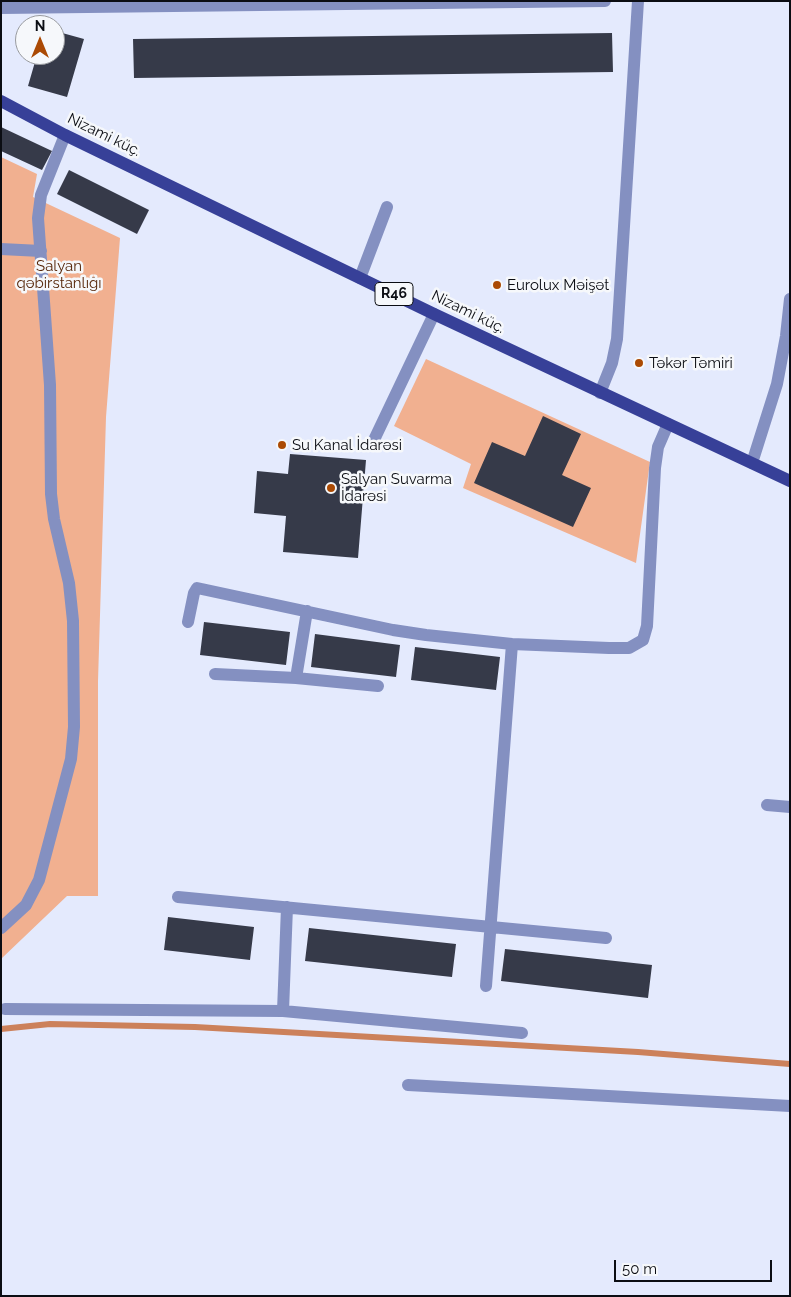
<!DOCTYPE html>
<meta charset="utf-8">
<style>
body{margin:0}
#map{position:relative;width:791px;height:1297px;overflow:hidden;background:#e4eafd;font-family:Raleway,sans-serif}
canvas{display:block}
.frame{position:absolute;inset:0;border:2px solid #0b0d13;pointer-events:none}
.north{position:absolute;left:15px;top:15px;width:50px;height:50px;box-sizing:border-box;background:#f6f8fb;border:1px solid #989a9e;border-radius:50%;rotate:0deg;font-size:14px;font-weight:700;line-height:20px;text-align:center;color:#0b0d13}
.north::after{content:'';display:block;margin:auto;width:18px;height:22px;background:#ab4a04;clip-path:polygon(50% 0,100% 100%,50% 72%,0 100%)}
.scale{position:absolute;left:614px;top:1260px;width:158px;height:22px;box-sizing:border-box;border:2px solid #0b0d13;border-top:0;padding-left:6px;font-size:15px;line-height:18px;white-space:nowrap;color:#0b0d13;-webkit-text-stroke:4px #f6f8fb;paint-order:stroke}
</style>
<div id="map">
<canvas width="791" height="1297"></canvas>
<div class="frame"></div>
<div class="north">N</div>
<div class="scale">50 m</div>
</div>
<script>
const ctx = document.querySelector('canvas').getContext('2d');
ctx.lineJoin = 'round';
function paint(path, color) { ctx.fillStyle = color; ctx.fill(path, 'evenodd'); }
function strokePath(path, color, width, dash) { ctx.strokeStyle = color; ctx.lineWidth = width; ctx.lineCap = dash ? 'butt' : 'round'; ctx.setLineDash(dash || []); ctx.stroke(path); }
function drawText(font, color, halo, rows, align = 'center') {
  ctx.font = font + ' Raleway,sans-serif'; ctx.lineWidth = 5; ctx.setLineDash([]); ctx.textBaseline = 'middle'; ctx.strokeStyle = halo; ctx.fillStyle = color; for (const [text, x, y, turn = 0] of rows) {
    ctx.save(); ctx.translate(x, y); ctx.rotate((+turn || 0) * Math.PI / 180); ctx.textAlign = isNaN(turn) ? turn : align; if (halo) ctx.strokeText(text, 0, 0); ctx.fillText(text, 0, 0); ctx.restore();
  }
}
const green = new Path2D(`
 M1,157L37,174L33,197L120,238L106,417L98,681V896H67L1,959Z
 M426,359L650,462L636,563L463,488L471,464L394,426Z`);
const stream = new Path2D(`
 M1,1029L50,1024L195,1027L638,1052L790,1064`);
const building = new Path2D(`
 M55,31L84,39L67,97L28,86L37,55H55Z
 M612,33L613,72L134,78L133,39Z
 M1,127L52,151L42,170L1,151Z
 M69,170L149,210L137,234L57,194Z
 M543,416L581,434L562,475L591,488L573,527L474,483L492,442L525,456Z
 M290,454L366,460L358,558L283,552L286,516L254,513L257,471L288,474Z
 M204,622L290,632L286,665L200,655Z
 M315,634L400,645L396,677L311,667Z
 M415,647L500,657L496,690L411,680Z
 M168,917L254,927L250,960L164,950Z
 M309,928L456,944L452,977L305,961Z
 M505,949L652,965L648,998L501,981Z`);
const lane = new Path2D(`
 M1,249L41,251
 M373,442L434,314
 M188,622L194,593L197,588L393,630L426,635L512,644L609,648H629L643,640L647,626L655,468L658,447L668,424
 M215,674L296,678L378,686
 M296,678L307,611
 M178,897L606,938
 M1,928L26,905L39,880L71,759L74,727L73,621L69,583L54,519L51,494L50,385L38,218L41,195L65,135
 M486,986L512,644
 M5,1009L283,1011L522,1033
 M283,1011L287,907`);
const street = new Path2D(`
 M1,8L605,1
 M360,278L387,207
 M600,393L612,363L617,339L638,1
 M752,463L777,384L786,336L790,299
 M767,805L790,807
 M408,1085L790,1106`);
const primary = new Path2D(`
 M1,101L65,135L434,314L790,481`);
const markers = [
 [497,285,5,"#ab4a04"],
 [639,363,5,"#ab4a04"],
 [282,445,5,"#ab4a04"],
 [331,488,5,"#ab4a04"]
];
const shields = [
 [394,294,38]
];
const shieldNames = [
 ["R46",394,294]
];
const streetNames = [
 ["Nizami küç.",104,135,26],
 ["Nizami küç.",468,312,26]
];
const parkNames = [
 ["Salyan",59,266],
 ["qəbirstanlığı",59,283]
];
const poiNames = [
 ["Eurolux Məişət",507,285],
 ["Təkər Təmiri",649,363],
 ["Su Kanal İdarəsi",292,445],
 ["Salyan Suvarma",341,479],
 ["İdarəsi",341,496]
];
paint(green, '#f1b090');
strokePath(stream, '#cc815b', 6);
paint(building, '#363a49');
strokePath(lane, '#8490c1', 12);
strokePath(street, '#8490c1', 12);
strokePath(primary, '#374098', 12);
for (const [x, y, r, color] of markers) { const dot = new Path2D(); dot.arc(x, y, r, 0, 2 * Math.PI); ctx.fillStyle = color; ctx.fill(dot); strokePath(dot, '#f6f8fb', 2); }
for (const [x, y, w] of shields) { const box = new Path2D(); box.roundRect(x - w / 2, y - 11.5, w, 23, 4); ctx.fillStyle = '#f6f8fb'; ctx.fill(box); strokePath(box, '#0b0d13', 1); }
drawText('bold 14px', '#0b0d13', null, shieldNames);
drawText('15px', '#0b0d13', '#f6f8fb', streetNames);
drawText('15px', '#562609', '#f6f8fb', parkNames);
drawText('15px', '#0b0d13', '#f6f8fb', poiNames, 'left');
</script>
